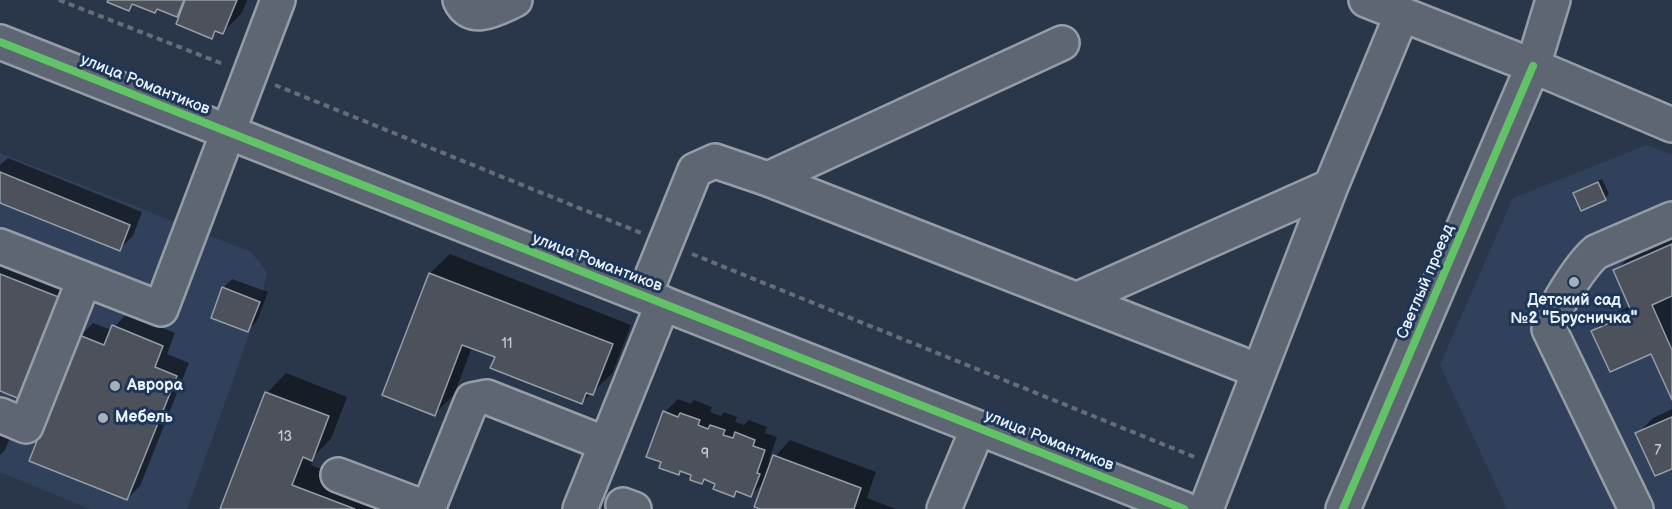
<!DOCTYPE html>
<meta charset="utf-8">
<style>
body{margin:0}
canvas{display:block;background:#2a374a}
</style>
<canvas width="1672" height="509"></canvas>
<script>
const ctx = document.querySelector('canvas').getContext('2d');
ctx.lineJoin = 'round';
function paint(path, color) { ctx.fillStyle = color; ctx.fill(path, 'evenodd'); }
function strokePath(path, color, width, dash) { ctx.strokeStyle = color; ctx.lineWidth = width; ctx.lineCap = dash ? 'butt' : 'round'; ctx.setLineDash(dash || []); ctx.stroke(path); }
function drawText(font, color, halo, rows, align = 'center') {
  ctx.font = font + ' "Balsamiq Sans",sans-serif'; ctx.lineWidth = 6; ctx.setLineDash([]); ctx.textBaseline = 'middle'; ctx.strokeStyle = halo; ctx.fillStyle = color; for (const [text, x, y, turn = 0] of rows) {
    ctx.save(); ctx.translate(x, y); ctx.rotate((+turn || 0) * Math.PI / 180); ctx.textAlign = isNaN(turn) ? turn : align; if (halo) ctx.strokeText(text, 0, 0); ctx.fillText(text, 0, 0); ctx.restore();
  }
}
const built = new Path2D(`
 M1647,145L1672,155V509H1507L1440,365L1513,198Z
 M0,153L251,252L267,272L261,301L187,509H90L0,472Z`);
const shadow = new Path2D(`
 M110,0H247L242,13L223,32L219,30L212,37L184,8L177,15L159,8L155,12L134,4L129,9Z
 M8,158L142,212L133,236L119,249L0,201V165Z
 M1602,179L1609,194L1605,198L1575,193L1580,189Z
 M1672,236L1671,295L1672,396L1652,352L1593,331L1609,315L1630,306L1615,271L1631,255Z
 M0,252L76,282L0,389Z
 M450,254L631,325L612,374L582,402L497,356L472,347L454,395L434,414L384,394L430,273Z
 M232,279L268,292L257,321L248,330L223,288Z
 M127,313L175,333L167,354L189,363L140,486L127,499L80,336L93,323L112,330Z
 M286,373L347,397L331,439L314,456L311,465L424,509H222L267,393Z
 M678,399L691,404L694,400L712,407L710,412L721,416L724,412L737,417L735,422L744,425L749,420L767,427L765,433L777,437L769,460L771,461L790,440L876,472L867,498L896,509H765V482L751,495L738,491L734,495L717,483L706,478L702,483L693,474L682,470L678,473L663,461L665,412Z
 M1672,409V467L1637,434L1653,418Z
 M0,420L15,426L5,450L0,455Z`);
const building = new Path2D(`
 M108,0H184L177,17L157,9L155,13L132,4L129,11L107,2Z
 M185,0H237L223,34L215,31L212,39L176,24Z
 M0,172L130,225L120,251L0,203Z
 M1598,182L1606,200L1581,211L1573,193Z
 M1672,244V296L1652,305L1672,350V400L1651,354L1610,372L1591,331L1632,313L1613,270Z
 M429,273L613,344L593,395L586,393L582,404L490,368L495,357L462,345L435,416L382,395Z
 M0,274L61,298L20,399L0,391Z
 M222,287L260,302L248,332L211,318Z
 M112,325L163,346L155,367L177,376L127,500L29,461L79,335L104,345Z
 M265,392L329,416L312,461L303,457L292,485L355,509H220Z
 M663,411L678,417L680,413L700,420L698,425L708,429L710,425L725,430L723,435L733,438L735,432L755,440L753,446L765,450L757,473L760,474L751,497L736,491L734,497L713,489L715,484L704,479L702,484L690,480L691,475L680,471L679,475L659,468L661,462L646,457Z
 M1672,417V469L1655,476L1635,433Z
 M773,455L861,488L854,509H760L754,507Z`);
const path = new Path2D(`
 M59,0L223,64
 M275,85L641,233
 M692,254L1197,458`);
const minor = new Path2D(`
 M460,0C471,24 497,8 515,0
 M1366,0L1533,66L1672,125
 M0,42L1184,509
 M768,179L1062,43
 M0,246L161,309L278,0
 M644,296L695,170L715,161L768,179L1259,371
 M1078,299L1331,186
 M0,415L26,426L84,280
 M338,475L428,509L472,400L487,397L606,444
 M623,505L634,509
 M580,509L663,303
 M944,509L978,428
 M1206,509L1331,186L1402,14
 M1343,509L1533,66L1553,0
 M1636,509L1549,329C1552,309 1581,265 1596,252L1672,219`);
const cycleway = new Path2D(`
 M0,42L1184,509
 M1343,509L1533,66`);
const markers = [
 [1574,282,6,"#a6b0bb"],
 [115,386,6,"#a6b0bb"],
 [103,418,6,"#a6b0bb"]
];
const numberNames = [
 ["11",507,344],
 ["13",285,437],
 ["7",1658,451],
 ["9",705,454]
];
const streetNames = [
 ["улица Романтиков",145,85,22],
 ["улица Романтиков",597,263,21],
 ["Светлый проезд",1426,282,-67],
 ["улица Романтиков",1049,441,22]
];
const poiNames = [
 ["Детский сад",1574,301,"center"],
 ["№2 \"Брусничка\"",1574,319,"center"],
 ["Аврора",127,386],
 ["Мебель",115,418]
];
paint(built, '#31415b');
paint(shadow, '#0007');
paint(building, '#4c515c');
strokePath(building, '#959da7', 1.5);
strokePath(minor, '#959da7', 38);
strokePath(path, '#656d78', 4, [6, 4.5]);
strokePath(minor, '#5d6672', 33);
strokePath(cycleway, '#61c268', 8);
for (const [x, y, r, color] of markers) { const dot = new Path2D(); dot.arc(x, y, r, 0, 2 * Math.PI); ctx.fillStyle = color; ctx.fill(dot); strokePath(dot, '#1d3557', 2); }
drawText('14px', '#c1c9d1', null, numberNames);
drawText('16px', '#e8f1f8', '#1d3557', streetNames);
drawText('bold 16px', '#e8f1f8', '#1d3557', poiNames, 'left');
</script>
